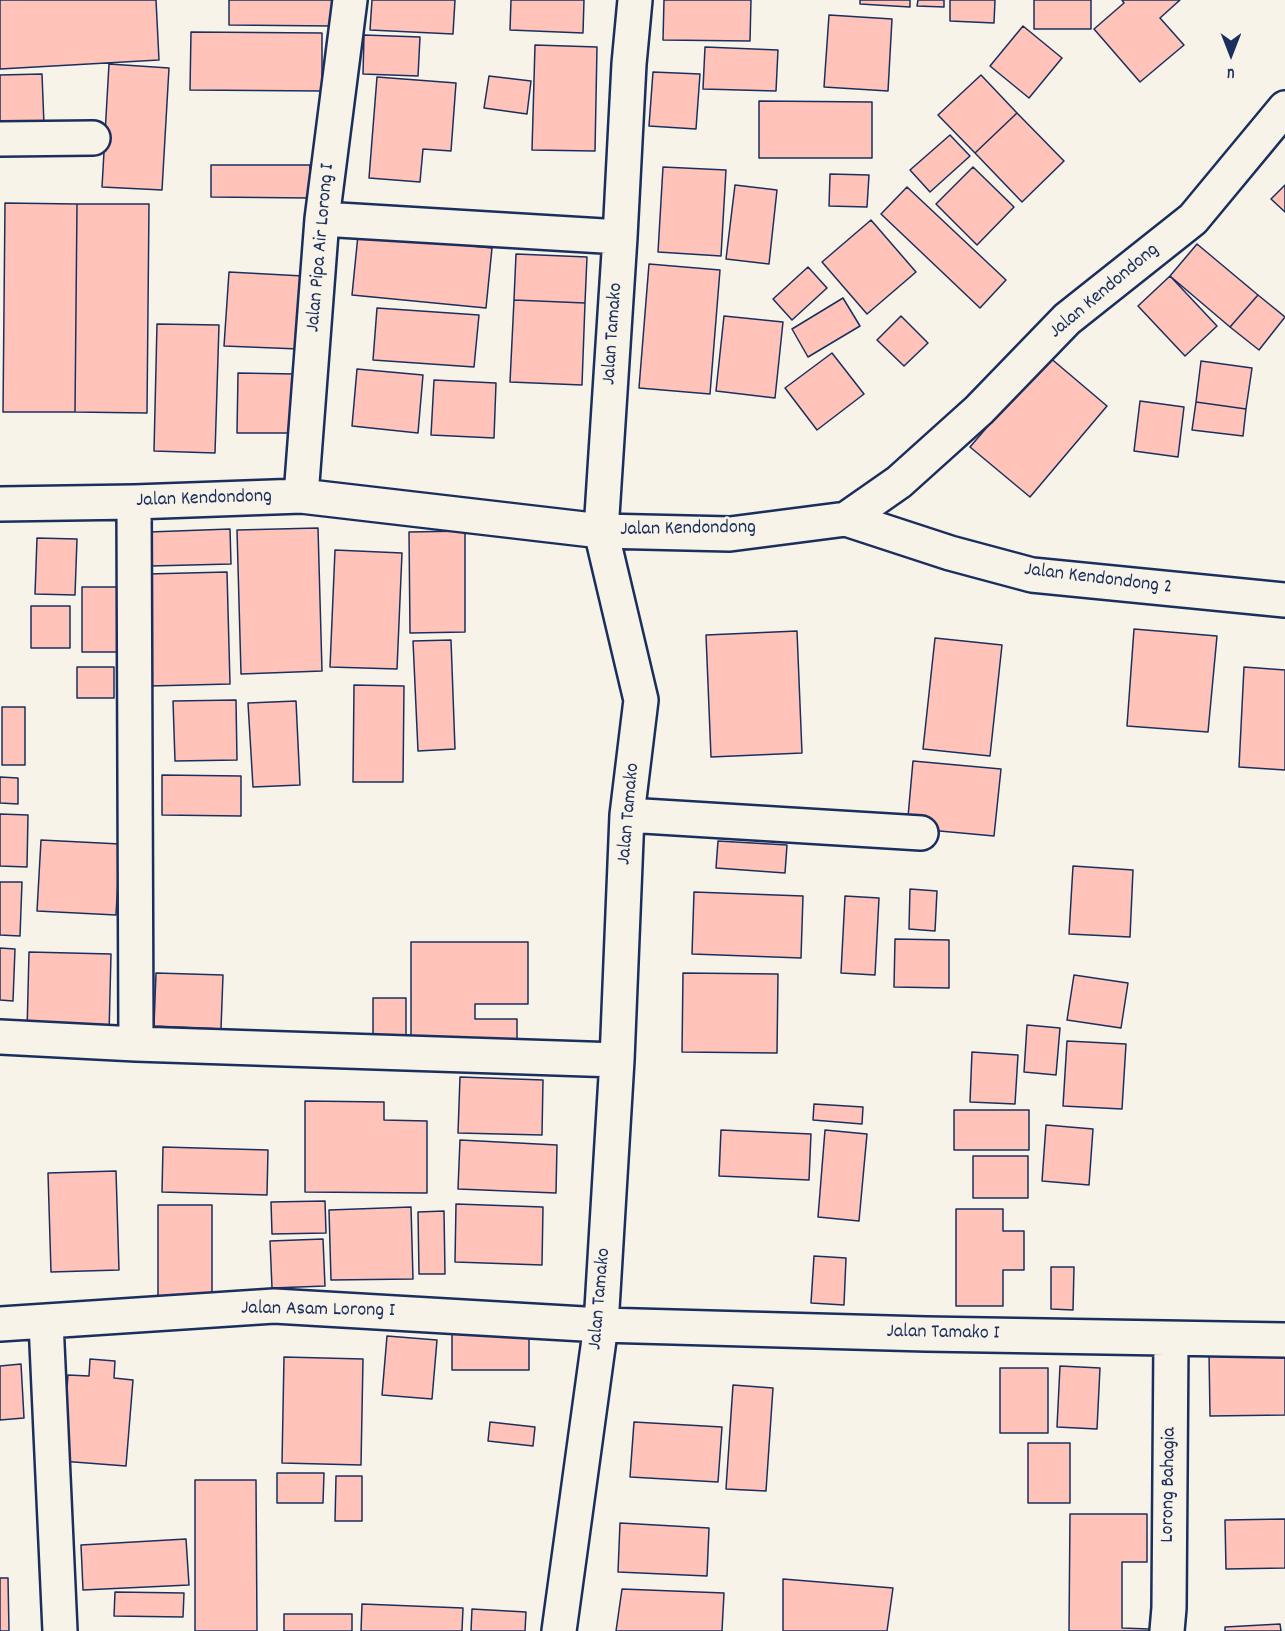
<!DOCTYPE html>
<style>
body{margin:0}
#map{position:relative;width:1285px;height:1631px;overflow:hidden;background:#f7f3e8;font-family:Dekko,sans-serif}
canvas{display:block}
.north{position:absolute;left:1201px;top:24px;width:60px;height:60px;-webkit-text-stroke:4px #f7f3e8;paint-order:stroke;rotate:180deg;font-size:16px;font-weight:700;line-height:24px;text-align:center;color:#1b2f5e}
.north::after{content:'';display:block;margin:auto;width:21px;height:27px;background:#1b2f5e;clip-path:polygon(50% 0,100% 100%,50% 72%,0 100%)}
</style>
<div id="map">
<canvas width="1285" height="1631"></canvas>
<div class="north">U</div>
</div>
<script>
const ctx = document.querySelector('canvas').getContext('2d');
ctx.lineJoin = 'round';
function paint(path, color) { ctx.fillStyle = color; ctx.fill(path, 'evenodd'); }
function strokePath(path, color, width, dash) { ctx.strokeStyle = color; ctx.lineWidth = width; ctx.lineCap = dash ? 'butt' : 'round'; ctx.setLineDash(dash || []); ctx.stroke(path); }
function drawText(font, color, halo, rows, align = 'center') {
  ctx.font = font + ' Dekko,sans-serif'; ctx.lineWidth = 5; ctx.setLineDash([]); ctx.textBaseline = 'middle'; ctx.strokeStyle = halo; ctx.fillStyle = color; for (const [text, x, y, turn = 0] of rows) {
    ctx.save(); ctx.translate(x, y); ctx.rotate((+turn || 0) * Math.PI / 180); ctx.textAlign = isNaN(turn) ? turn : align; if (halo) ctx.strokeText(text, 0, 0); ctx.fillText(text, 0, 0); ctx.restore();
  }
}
const building = new Path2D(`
 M0,0H156L159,60L0,69Z
 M229,0H333V26L229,25Z
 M372,0H455L453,34L370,30Z
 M511,0H584L583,33L510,30Z
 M664,0H751L750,41L663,40Z
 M860,0H910V7L860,4Z
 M918,0H944V7L917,6Z
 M950,0H995L994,23L950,21Z
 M1034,0H1091V29H1034Z
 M1122,0H1180L1160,18L1184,45L1140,82L1094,29L1124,3Z
 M829,15L892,19L888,91L824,87Z
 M1023,26L1062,58L1029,98L990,66Z
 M191,32L322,33V91L190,90Z
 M364,35L420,37L418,76L363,74Z
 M535,45L597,47L595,151L532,150Z
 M705,47L778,50L776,91L703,89Z
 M109,64L169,68L162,190L102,187Z
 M653,72L700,74L696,129L649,126Z
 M42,74L44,125L0,127V75Z
 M981,75L1017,113L975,153L938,115Z
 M489,76L531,81L527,114L484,108Z
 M377,77L456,83L451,151L423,149L420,182L369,178Z
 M759,101L872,102V158H759Z
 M1017,113L1064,161L1022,202L975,153Z
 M950,135L970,156L930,192L910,170Z
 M211,165H310L309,198L211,197Z
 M663,167L726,170L721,256L658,252Z
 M973,167L1014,207L977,245L936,204Z
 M830,174L869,175L867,207L829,206Z
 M735,185L777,190L769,264L726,259Z
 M1285,185V212L1271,199Z
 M907,187L1006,280L980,308L881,214Z
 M5,203L77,204L75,412H3Z
 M77,204H149L147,413L75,412Z
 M871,220L916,272L867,314L822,262Z
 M358,235L492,248L486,308L352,295Z
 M1197,244L1258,295L1230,327L1170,276Z
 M516,254L587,257L585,303L514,300Z
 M649,264L720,270L710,394L639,388Z
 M808,267L827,288L792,320L773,299Z
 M229,272L303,276L299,349L224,346Z
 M1170,276L1217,326L1185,356L1138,306Z
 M1258,295L1285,317L1259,350L1230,327Z
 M843,298L860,326L808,357L792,329Z
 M514,300L585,303L582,385L510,382Z
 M377,308L479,315L474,367L373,360Z
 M724,316L783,322L775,398L716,391Z
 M901,316L928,343L904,366L877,340Z
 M157,324L219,325L215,453L154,451Z
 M832,353L864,394L817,430L785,388Z
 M1048,356L1107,406L1030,497L970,447Z
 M1201,361L1252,368L1246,409L1196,402Z
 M357,369L423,375L418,433L352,426Z
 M238,373L295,374V433H237Z
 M434,380L496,383L494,438L431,435Z
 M1140,401L1184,407L1178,457L1134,451Z
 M1196,402L1246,409L1243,436L1192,430Z
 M318,528L322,671L241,674L237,530Z
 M230,529L231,564L150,566L149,532Z
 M465,531V632L410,633L409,532Z
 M37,538L77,539L75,595L35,594Z
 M335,550L402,553L397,669L330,667Z
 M227,572L230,684L149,686L147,574Z
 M82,587H125V652H82Z
 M31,606H70V648H31Z
 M1134,629L1217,636L1208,732L1127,726Z
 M797,631L802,753L711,757L706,635Z
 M935,638L1002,645L990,756L923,749Z
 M451,640L455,749L418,751L413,641Z
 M77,667H114V698H77Z
 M1244,667L1285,670V770L1239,767Z
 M354,685L404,686L403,782H353Z
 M236,700L237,760L175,761L173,701Z
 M296,701L300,785L253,787L248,703Z
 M2,707H25V765H2Z
 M913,761L1001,769L994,836L907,828Z
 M162,775L241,776V816L162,815Z
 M0,777L18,778V804L0,803Z
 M0,814L28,815L27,867L0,866Z
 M41,840L120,844L116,915L37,911Z
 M718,841L787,845L785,873L716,868Z
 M1073,866L1133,870L1130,937L1069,934Z
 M0,882H22L20,936L0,935Z
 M910,889L937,891L935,931L909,929Z
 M694,892L803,896L801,958L692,954Z
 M845,896L879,898L875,975L841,973Z
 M895,939L949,940V988L894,987Z
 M411,942H528V1004H475V1019H517V1051H411Z
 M0,948L15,949L13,1001L0,1000Z
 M29,952L111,954L109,1034L27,1032Z
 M156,973L223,975L221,1029L154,1026Z
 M683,973L778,974L777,1053L682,1052Z
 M1074,975L1128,983L1121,1028L1067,1020Z
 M373,998H406V1047H373Z
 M1027,1025L1060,1028L1056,1075L1024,1072Z
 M1067,1041L1126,1044L1122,1109L1063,1106Z
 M972,1052L1018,1055L1015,1104L970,1102Z
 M460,1077L543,1080L542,1135L458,1133Z
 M305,1101L384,1102V1120L427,1121V1193L305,1192Z
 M814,1104L863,1107L862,1124L813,1120Z
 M954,1110H1029V1150H954Z
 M1046,1125L1093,1129L1089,1185L1042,1181Z
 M721,1130L811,1134L809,1180L719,1176Z
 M825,1130L867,1134L859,1221L818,1217Z
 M460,1140L557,1145L556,1193L458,1189Z
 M163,1147L268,1150L267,1195L162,1192Z
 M973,1156H1028V1198H973Z
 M116,1171L119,1270L51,1272L48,1173Z
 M325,1201L326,1233L272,1234L271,1202Z
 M456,1204L543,1207L542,1265L455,1262Z
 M158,1205H212V1299H158Z
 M411,1207L413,1279L331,1280L329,1210Z
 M956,1209H1003V1231H1024V1270H1003V1306H956Z
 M444,1211L445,1274H419L418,1212Z
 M323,1239L325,1286L272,1288L270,1241Z
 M814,1256L846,1258L844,1305L811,1303Z
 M1051,1267H1074L1073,1310L1051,1309Z
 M452,1315H529V1370H452Z
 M387,1336L437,1340L432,1399L382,1395Z
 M1285,1351V1415L1210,1416L1209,1352Z
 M284,1357L363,1359L361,1465L282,1463Z
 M90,1359L115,1361L114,1378L133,1380L126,1466L61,1461L68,1375L89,1376Z
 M21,1364L24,1418L0,1420V1366Z
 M1060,1366L1100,1368L1097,1429L1057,1427Z
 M1000,1368H1048V1433H1000Z
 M733,1385L773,1388L766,1491L726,1489Z
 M490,1422L535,1427L533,1446L488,1441Z
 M634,1422L722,1427L718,1482L630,1477Z
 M1028,1443H1070V1503H1028Z
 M277,1473H324L323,1503H277Z
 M336,1476H362V1521H335Z
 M195,1480H256L257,1631H195Z
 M1070,1514H1147V1562H1122V1628L1149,1629V1631H1069Z
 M1285,1519V1568L1226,1569L1225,1520Z
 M620,1523L709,1528L707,1576L618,1572Z
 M186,1539L189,1585L83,1590L81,1545Z
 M0,1578H8L9,1631H0Z
 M783,1579L893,1588L887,1631H783Z
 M622,1589L724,1593L722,1631H616Z
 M115,1592L184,1593L183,1617L114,1616Z
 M362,1604L463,1608L462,1631H361Z
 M472,1609L526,1612L525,1631H471Z
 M284,1614H352V1631H284Z
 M1280,1624L1281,1631H1225V1627Z`);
const minor = new Path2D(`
 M0,139L93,138
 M322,219L620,237
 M301,496L322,219L350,0
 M134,502L136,1044
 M0,504L134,502L301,496L601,531L730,534L846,519L899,482L979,410L1067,319L1193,219L1285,108
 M846,519L950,553L1032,575L1285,600
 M627,815L921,833
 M0,1037L136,1044L617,1060
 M46,1322L60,1631
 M0,1324L274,1306L601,1325L926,1334L1285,1340
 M559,1631L601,1325L617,1060L627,815L641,700L601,531L620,237L629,64L635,0
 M1167,1631L1169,1608L1171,1339`);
const streetNames = [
 ["Jalan Pipa Air Lorong I",322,248,-85],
 ["Jalan Kendondong",1105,292,-40],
 ["Jalan Tamako",614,334,-86],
 ["Jalan Kendondong",204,500,-2],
 ["Jalan Kendondong",688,530,-1],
 ["Jalan Kendondong 2",1098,580,7],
 ["Jalan Tamako",630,814,-85],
 ["Jalan Tamako",601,1299,-85],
 ["Jalan Asam Lorong I",318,1311,1],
 ["Jalan Tamako I",943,1334,1],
 ["Lorong Bahagia",1170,1485,-89]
];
paint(building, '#ffc3ba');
strokePath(building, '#1b2f5e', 1.5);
strokePath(minor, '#1b2f5e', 38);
strokePath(minor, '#f7f3e8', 33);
drawText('20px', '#1b2f5e', '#f7f3e8', streetNames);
</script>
